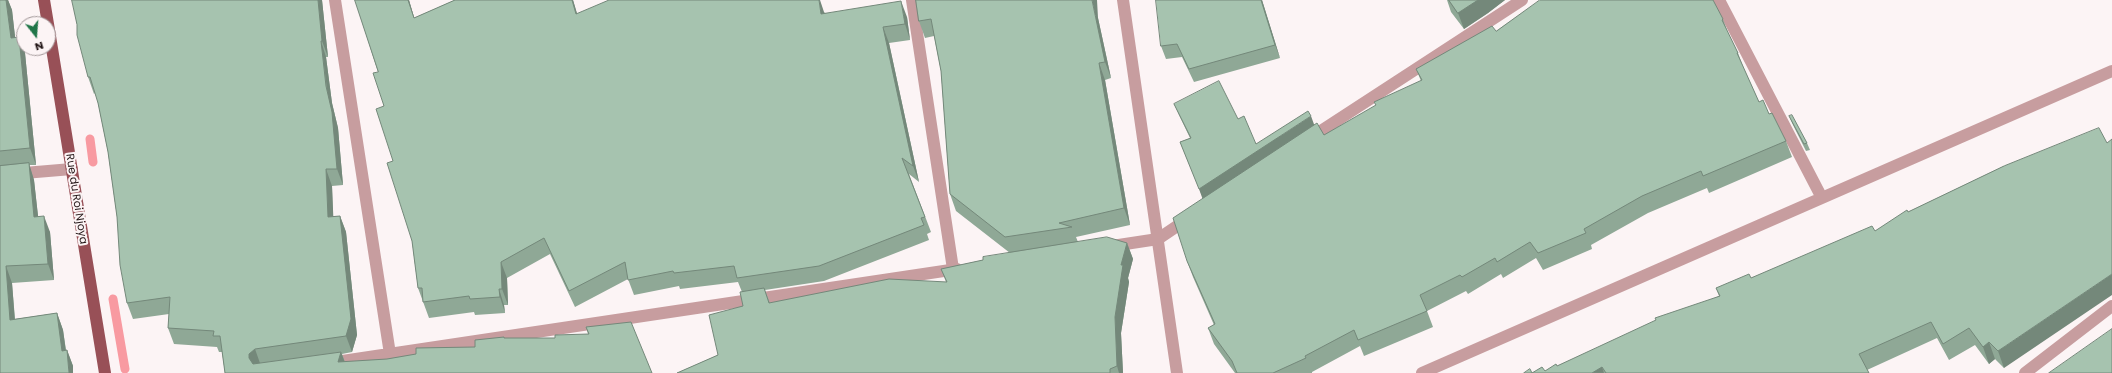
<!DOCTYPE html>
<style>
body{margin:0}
#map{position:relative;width:2112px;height:373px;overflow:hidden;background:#fcf4f5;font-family:Poppins,sans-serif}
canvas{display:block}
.north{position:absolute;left:16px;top:16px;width:40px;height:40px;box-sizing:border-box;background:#fcf4f5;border:1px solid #a49a9b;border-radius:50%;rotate:163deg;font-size:11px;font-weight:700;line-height:16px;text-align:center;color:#211415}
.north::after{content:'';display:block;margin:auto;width:14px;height:18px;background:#207548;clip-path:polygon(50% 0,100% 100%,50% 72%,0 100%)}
</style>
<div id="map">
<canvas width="2112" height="373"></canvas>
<div class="north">N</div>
</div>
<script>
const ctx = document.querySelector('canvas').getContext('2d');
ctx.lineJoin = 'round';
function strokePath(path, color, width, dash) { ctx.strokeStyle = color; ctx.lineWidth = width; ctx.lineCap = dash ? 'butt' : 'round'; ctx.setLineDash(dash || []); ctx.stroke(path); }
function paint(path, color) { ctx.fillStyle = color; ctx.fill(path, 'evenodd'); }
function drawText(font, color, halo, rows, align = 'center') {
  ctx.font = font + ' Poppins,sans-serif'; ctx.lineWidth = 4; ctx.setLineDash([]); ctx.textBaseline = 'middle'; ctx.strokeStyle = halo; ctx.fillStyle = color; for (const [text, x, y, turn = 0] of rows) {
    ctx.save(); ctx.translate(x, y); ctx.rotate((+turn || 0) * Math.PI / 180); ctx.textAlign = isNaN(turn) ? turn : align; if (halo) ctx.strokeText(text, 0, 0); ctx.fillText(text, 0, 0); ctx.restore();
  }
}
const stream = new Path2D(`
 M90,139L93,162
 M113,299L125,369`);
const minor = new Path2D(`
 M335,0L390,354
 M912,0L953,269
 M1123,0L1177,373
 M1719,0L1822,198
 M1307,140L1522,0
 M0,175L72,169
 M1112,246L1158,239L1189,218
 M329,363L957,269
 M1422,373L2112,71
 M2025,373L2112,306`);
const major = new Path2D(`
 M44,0L48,24
 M48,24L105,373`);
const wall = new Path2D(`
 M0,0H8L12,10L15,37H19L25,53L36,165H29L34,180L38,217L50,232L54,280L12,283L15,319L57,313L63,330L66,350H67L73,366L0,373Z
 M72,0H322L328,57H326L332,103L338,128L343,185L332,186L333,216H340L346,232L357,335L352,352L342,354L345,362L387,359L475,347L504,337V338H555L588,334L586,327L652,373H225L222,352H219L217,347L174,344L168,328L169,314L133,319L127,303L117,217L108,152L98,103L95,93L94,94L88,77Z
 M355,0H409L414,18L455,0H573L577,14L824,12L825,13L907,17L910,40L889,43L919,182L909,174L931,232L927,234L929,240L824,281L765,290L770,303L946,282L941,269L983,260L1010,253L956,211L950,194L941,71L934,36L925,38L919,21L916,0L1098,18L1111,78L1105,80L1130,225L1076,237L1078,242L1127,243L1133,259L1128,278L1129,282L1121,333L1123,373H677L718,355L743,306L742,292L738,282L680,289L679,286L634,295L628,279L575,307L550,254L507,278L508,305H504L505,313L475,315L474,312L429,318L418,288L412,241L393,161L378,72Z
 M1262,0L1280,58L1194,82L1182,57L1166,59L1161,46Z
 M1447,0H1505L1488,13L1464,29L1451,12Z
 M1723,19L1728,33L1738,53L1744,69L1759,102L1769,114L1786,141L1792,157L1709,193L1707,188L1648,213L1591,245L1592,249L1543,270L1536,258L1503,278L1501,274L1468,294L1466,291L1427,311L1433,327L1364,356L1360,346L1312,372V373H1235L1214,344L1208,328L1214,325L1193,277L1187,261L1203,198L1180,142L1190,138L1179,115L1174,104L1238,119L1256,144L1314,125L1324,135L1421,81L1416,69L1496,31Z
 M1789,116L1807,143L1810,150L1806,151L1792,123Z
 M2004,166V368L1995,359L1989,364L1975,345L1949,360L1937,338L1867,370L1869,373H1532L1545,371L1557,366L1719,296L1716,288L1751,278L1875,231L1908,212Z`);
const shadedWall = new Path2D(`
 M6,0H8L12,10L17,54L11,38Z
 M318,0H322L328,57L322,41Z
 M408,0H409L419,34L414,18Z
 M572,0H573L582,30L576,14Z
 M819,0H820L824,12L827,29L821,14Z
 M1092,0H1097L1098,18L1111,78L1105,62Z
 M1261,0H1262L1280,58L1275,45Z
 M1478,0H1505L1488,13L1464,29L1458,13Z
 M901,1L907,17L910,40L905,24Z
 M883,27L889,43L919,182L913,166Z
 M19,37L25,53L36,165L30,148Z
 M321,41L326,57L332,103L338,128L343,185L337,169Z
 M1099,63L1105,80L1130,225L1124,208Z
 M1311,116L1315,127L1203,200L1199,189Z
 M29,163L34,180L40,233L34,217Z
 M326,169L332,186L334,233L328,217Z
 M44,216L50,232L54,280L48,264Z
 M340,216L346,232L357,335L352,352L346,336Z
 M1127,243L1133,259L1128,278L1129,282L1121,333L1123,373H1119L1117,366L1115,317L1121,265Z
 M501,262L507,278L508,305L502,289Z
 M6,266L12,283L16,336L10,320Z
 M2112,274V295L2004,368L1998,351Z
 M499,289L504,305L505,313L500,297Z
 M57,313L63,330L68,367L62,351Z
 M1989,342L1995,359L1989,364L1983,347Z
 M255,349L261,366L255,371L249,358V354Z
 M67,350L73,366V373H69Z
 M341,352L347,368L338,362Z
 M1602,367L1604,373H1592Z`);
const building = new Path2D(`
 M0,0H6L11,38L19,37L30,148L0,151Z
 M72,0H318L322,41H321L326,86L332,112L337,169H326L328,217L340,216L351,319L346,336L255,349L249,354V358L253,364L341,352L338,362L387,359L416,354V348L475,347V340L504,337V338H555V335L589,334L586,327L631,322L652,373H225L220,336H213L214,331L168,328L170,297L127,303L120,265L117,217L108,152L98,103L90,77H88L77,35V25Z
 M355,0H408L414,18L455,0H572L576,14L609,0H819L821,14L901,1L905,24L883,27L913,166L902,158L925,217L921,218L924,225L819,266L737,278L734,266L674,273L673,271L628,280L625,262L569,291L544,238L501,262L502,289H499L500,297L470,299L469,296L423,302L422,288H418L412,241L387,163L393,161L376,109L384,106L373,73L378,72Z
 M916,0H1092L1105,62L1099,63L1124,208L1059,223L1072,227L1005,237L950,194L941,71L931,19L919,21Z
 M1156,0H1261L1275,45L1189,69L1177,44L1161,46Z
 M1449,0H1478L1458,13Z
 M1540,0H1713L1723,19L1722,20L1738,53H1737L1759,102L1763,100L1769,114L1772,113L1786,141L1703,176L1701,171L1642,196L1584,229L1586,233L1538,253L1530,242L1497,262L1495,258L1462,277L1460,275L1420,295L1427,311L1358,340L1354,330L1305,356L1306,358L1273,373H1237L1232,361L1208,328L1215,324L1187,261L1173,218L1317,123L1324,135L1376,105L1374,102L1422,80L1416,69L1492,26L1496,31Z
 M1219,81L1238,119L1244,116L1256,144L1308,111L1311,116L1199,189L1180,142L1191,138L1174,104Z
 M1792,115L1807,143L1804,144L1789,116Z
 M2099,128L2107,143L2112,139V274L1998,351L1989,342L1983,347L1969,328L1943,344L1931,322L1859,354L1869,373H1606L1602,367L1592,373H1532L1542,367L1545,371L1556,364L1557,366L1656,320L1655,318L1720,296L1716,288L1749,274L1751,278L1872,226L1875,231L1907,210L1908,212L2004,166Z
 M29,163L34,217L44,216L48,264L6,266L10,320L57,313L62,351L67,350L69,373H0V166Z
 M1107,237L1127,243L1121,265H1123L1115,317L1117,366L1110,369V373H677L718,355L709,315L743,306L740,292L764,288L769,303L889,279L947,282L941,269L983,260V257Z
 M2112,329V373H2049Z
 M1530,369L1532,373H1524Z`);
const streetNames = [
 ["Rue du Roi Njoya",76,199,81]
];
strokePath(stream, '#f89aa1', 9);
strokePath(minor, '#c79d9f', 12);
strokePath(major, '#985057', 12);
paint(wall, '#8fa896');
paint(shadedWall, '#74887a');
paint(building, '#a6c3af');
strokePath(building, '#74887a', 1);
drawText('11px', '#211415', '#fcf4f5', streetNames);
</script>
